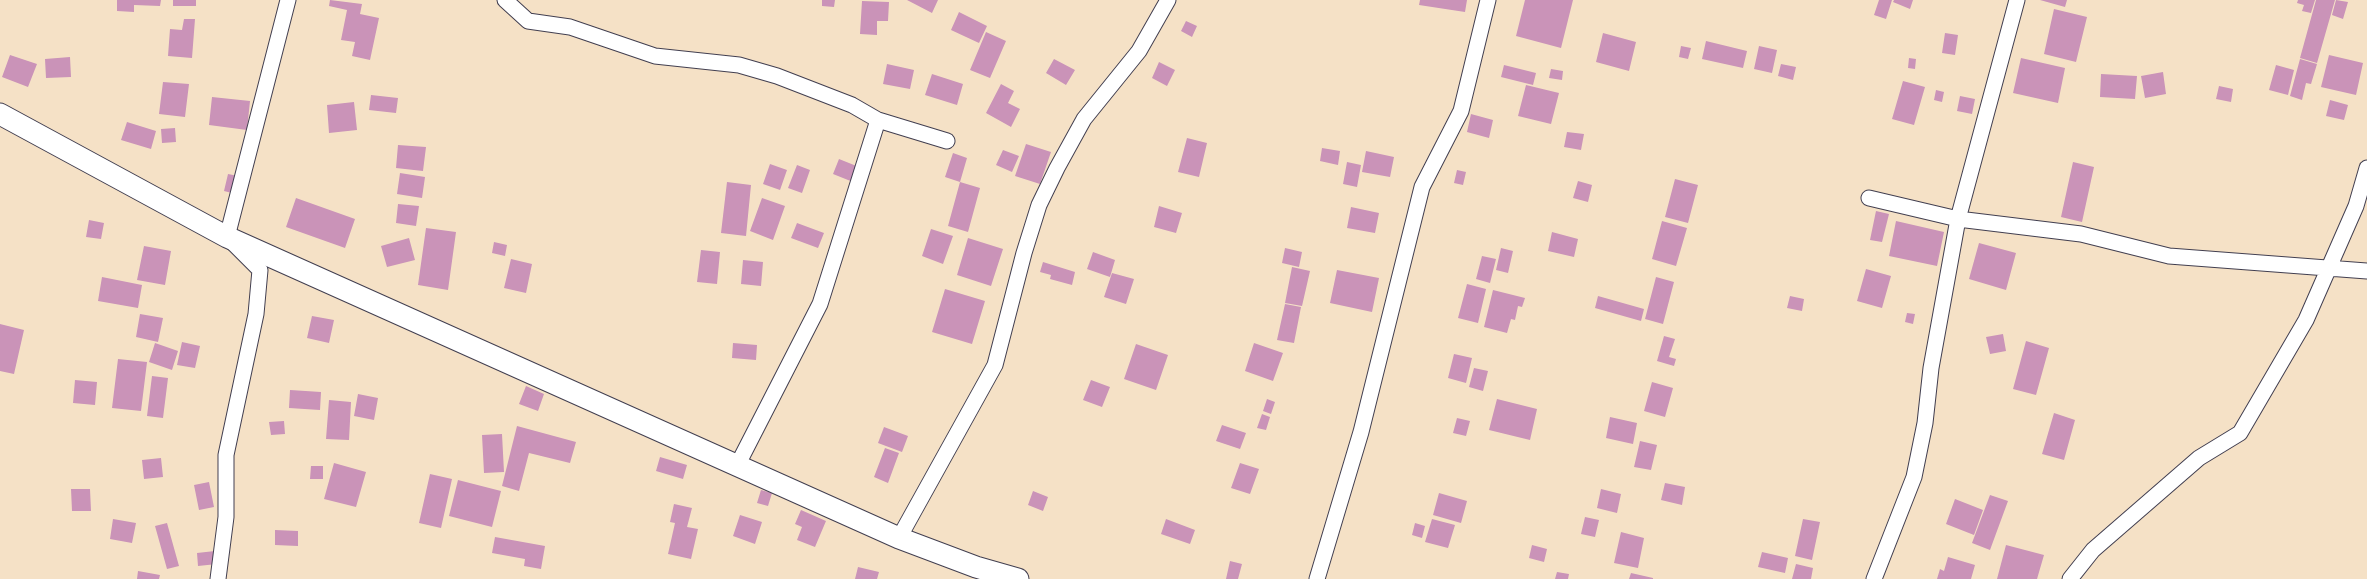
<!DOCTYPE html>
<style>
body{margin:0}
canvas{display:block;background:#f5e1c6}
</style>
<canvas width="2367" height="579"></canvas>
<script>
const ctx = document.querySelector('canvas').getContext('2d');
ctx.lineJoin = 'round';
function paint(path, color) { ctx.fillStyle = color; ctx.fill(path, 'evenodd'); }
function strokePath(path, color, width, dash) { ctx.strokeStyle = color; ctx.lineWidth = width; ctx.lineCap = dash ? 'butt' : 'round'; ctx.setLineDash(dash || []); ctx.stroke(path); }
const building = new Path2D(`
 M117,0H161L160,6L134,5V12L117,11Z
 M173,0H196V6H173Z
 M330,0L362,4L360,14L379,18L370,60L352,56L355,42L341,40L347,10L329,6Z
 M822,0H835L834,7L822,6Z
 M907,0H938L932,13Z
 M1420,0H1467L1465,12L1419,5Z
 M1525,0H1573L1561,48L1516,36Z
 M1879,0H1892L1886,19L1874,15Z
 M1894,0H1913L1910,9L1893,2Z
 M2040,0H2067L2065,7Z
 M2298,0H2315L2311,13L2302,11L2304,5L2297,3Z
 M2316,0H2335L2317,63L2300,58Z
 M2336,0L2348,2L2343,19L2332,15Z
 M862,1L889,2L888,21H877V35L860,34Z
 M2054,9L2087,17L2076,62L2044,54Z
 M959,12L987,26L979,43L951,30Z
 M184,19H195L192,58L168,56L170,29L182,30Z
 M1186,21L1197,26L1192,37L1181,31Z
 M986,32L1006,41L990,78L970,70Z
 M1603,33L1636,42L1629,71L1596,62Z
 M1945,33L1958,35L1955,55L1942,53Z
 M1706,41L1747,51L1743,68L1702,59Z
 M1681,46L1691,48L1688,59L1679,57Z
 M1759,46L1777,50L1772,73L1754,69Z
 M10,55L37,64L28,87L2,77Z
 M2329,55L2363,63L2356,95L2321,87Z
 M70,57L71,77L46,78L45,59Z
 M1909,58L1916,59L1915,69L1908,68Z
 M2021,58L2065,68L2058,103L2013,93Z
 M1054,59L1075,70L1066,85L1046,73Z
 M2300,59L2317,64L2311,84L2306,83L2302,100L2290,96Z
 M1159,62L1175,70L1167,86L1152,78Z
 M887,64L914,70L910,89L883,84Z
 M1781,64L1796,67L1793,80L1778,76Z
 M1504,65L1536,73L1533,85L1501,77Z
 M2276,65L2294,70L2288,95L2269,90Z
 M1551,69L1563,71L1562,80L1549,78Z
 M2163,72L2166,94L2145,98L2141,76Z
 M932,74L963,84L957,105L925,95Z
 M2101,74L2137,76L2135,99L2100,97Z
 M1903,81L1925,87L1914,125L1892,119Z
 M163,82L189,84L185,117L159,114Z
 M1001,84L1014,91L1008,103L1020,109L1011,127L986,113Z
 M1526,85L1559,93L1551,124L1518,116Z
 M2219,86L2233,89L2231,102L2216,99Z
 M1936,90L1944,92L1942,102L1934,100Z
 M371,95L398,98L396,113L369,110Z
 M1960,96L1975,99L1972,114L1957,111Z
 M212,97L250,101L247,130L209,125Z
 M2330,100L2348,105L2344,120L2326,116Z
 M354,102L357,130L329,133L327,105Z
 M1471,114L1493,120L1489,138L1467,132Z
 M127,122L156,131L151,149L121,140Z
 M175,128L176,142L162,143L161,129Z
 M1567,132L1584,134L1581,150L1564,147Z
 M1187,138L1207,143L1199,177L1178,172Z
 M1026,144L1051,152L1040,184L1015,176Z
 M398,145L426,147L423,171L396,168Z
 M1322,148L1340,151L1338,165L1320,161Z
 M1003,150L1019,156L1012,172L996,165Z
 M1366,151L1394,157L1390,177L1362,172Z
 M953,153L967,158L960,182L945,177Z
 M839,159L859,167L853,182L833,174Z
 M1347,162L1361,165L1357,187L1343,184Z
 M2073,162L2094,167L2082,222L2061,217Z
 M770,164L787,170L780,190L763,184Z
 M797,165L810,170L802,193L788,188Z
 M1457,170L1466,172L1463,185L1454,183Z
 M400,173L425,177L422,198L397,194Z
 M228,174L248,178L244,196L224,191Z
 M1675,179L1698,185L1688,223L1665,217Z
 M1578,181L1592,185L1588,202L1573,198Z
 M727,182L751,185L746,236L721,233Z
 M960,182L980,188L968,232L948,226Z
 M296,198L355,219L345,248L286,227Z
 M762,198L785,206L773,240L750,231Z
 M398,204L419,206L416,226L396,223Z
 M1159,206L1182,213L1176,233L1154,227Z
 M1351,207L1379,213L1375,233L1347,228Z
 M1876,211L1889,214L1882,242L1870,240Z
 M89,220L104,223L101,239L86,237Z
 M1662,221L1687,228L1676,266L1652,259Z
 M1896,221L1944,232L1937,266L1889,256Z
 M797,223L824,233L818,248L791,238Z
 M426,228L456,232L448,290L418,285Z
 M931,229L953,236L943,264L922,256Z
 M1552,232L1578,239L1574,257L1548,251Z
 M409,238L415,260L387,267L381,246Z
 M968,238L1003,249L991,286L957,275Z
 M494,242L507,245L505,256L492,253Z
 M1979,243L2016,253L2006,290L1969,279Z
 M144,246L171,251L165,285L137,280Z
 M1285,248L1302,252L1299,267L1282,263Z
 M1501,248L1513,251L1508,273L1496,270Z
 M701,250L720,252L717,284L697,282Z
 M1093,252L1115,260L1110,277L1087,269Z
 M1482,256L1496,259L1490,283L1476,279Z
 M511,259L532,264L526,293L504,288Z
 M743,260L763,262L761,286L741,284Z
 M1043,262L1075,272L1072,285L1050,279L1051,275L1040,272Z
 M1292,267L1310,271L1302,306L1285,303Z
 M1866,269L1891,276L1882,308L1857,301Z
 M1337,270L1379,278L1372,312L1330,303Z
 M1112,273L1134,279L1126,304L1104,297Z
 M102,277L142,285L138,308L98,301Z
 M1656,277L1674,282L1663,324L1645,319Z
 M1467,284L1486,289L1478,323L1458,318Z
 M945,289L985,301L972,344L932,332Z
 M1493,290L1525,298L1522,307L1518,306L1515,320L1511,319L1507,333L1484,327Z
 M1598,296L1644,309L1641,321L1595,308Z
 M1790,296L1804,299L1802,311L1787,308Z
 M1285,304L1301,307L1294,343L1277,340Z
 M1907,313L1915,314L1913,324L1905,322Z
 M140,314L163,318L158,342L136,337Z
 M312,316L334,320L329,343L307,338Z
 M0,324L24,330L14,374L0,371Z
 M2003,334L2006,351L1990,354L1986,337Z
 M1664,336L1675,339L1669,357L1676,359L1674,366L1657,361Z
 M2026,341L2049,348L2036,395L2013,389Z
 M182,342L200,346L195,368L177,365Z
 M155,343L178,351L172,370L149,362Z
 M733,343L757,345L756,360L732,358Z
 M1254,343L1283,353L1273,381L1245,371Z
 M1136,344L1168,355L1156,390L1124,379Z
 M1454,354L1472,358L1466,383L1448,378Z
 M118,359L147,362L141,411L112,408Z
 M1474,368L1488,371L1483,391L1469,387Z
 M152,376L168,378L163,418L147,416Z
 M75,380L97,382L95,405L73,403Z
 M1091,380L1110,387L1102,407L1083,400Z
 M1652,382L1673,388L1665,417L1644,411Z
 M526,386L544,394L538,411L519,404Z
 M290,390L321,392L320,410L289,408Z
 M358,394L378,398L374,420L354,416Z
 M1267,399L1275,402L1271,414L1263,411Z
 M1497,399L1537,409L1530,440L1489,430Z
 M329,400L351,402L349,440L326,439Z
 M2054,413L2075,420L2064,460L2042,454Z
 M1262,414L1270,417L1266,430L1257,428Z
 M1610,417L1637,423L1633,444L1606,438Z
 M1457,418L1470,421L1466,436L1453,433Z
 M284,421L285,434L271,435L269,422Z
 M1222,425L1246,433L1240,449L1216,441Z
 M517,426L576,442L570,463L529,453L519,491L502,486Z
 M884,427L908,436L902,452L878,443Z
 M502,434L504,472L484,473L482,435Z
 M1640,441L1657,445L1651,470L1634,467Z
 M885,448L899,453L888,483L874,477Z
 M660,457L687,465L683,479L656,471Z
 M161,458L163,477L144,479L142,460Z
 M334,463L366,472L356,507L324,499Z
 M1240,463L1259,469L1250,494L1231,488Z
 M311,466H323V479H310Z
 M430,474L452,479L441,528L419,523Z
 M458,480L501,491L492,527L449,516Z
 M209,482L214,507L199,510L194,485Z
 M1665,483L1685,487L1682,505L1661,500Z
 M71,489H90L91,511H72Z
 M1601,489L1621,494L1617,513L1597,508Z
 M761,490L772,493L768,506L757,503Z
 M1033,491L1048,497L1043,511L1028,505Z
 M1439,493L1467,501L1461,523L1433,515Z
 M1990,495L2008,501L1990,550L1972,543Z
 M1955,499L1983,510L1974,535L1946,524Z
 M674,504L692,508L687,527L698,529L691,559L668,554L675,523L670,522Z
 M801,510L826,521L815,547L797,540L802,527L795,524Z
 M740,515L762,522L755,544L733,536Z
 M1585,517L1599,520L1595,537L1581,534Z
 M113,519L136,523L132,543L110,539Z
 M1166,519L1195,530L1190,544L1161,534Z
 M1432,519L1455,525L1448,548L1425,542Z
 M1803,519L1820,522L1812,560L1795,556Z
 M167,523L179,566L167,569L155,526Z
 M1415,523L1425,526L1422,538L1412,535Z
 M275,530L298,531V546L275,545Z
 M1621,532L1644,538L1638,568L1614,563Z
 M495,537L545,546L541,569L524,566L525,559L492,553Z
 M1532,545L1547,549L1544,562L1529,558Z
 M2006,545L2044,555L2037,579H1997Z
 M215,551L217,564L198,566L197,553Z
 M1762,552L1788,558L1785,573L1758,567Z
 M1948,557L1975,565L1971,579H1937L1940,569L1944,571Z
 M1230,561L1242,564L1238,579H1226Z
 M1796,564L1813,568L1811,579H1792Z
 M858,567L879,572L877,579H855Z
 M138,571L160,575L159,579H137Z
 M1557,572L1569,574L1568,579H1555Z
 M1631,573L1653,578V579H1629Z`);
const street = new Path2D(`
 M505,0L528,21L570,27L655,56L739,65L777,76L852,105L878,120L947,141
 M1869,198L1958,219L2081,234L2169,256L2367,271
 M738,464L820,304L878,120
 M899,538L995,365L1024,253L1039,205L1057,168L1084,119L1139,51L1168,0
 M218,579L226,517V455L256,314L260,270L227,237L288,0
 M1317,579L1361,432L1422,187L1461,111L1488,0
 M1874,579L1914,477L1925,423L1931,368L1958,219L2017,0
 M2070,579L2093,550L2199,458L2240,433L2306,320L2356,206L2367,168`);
const secondary = new Path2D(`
 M0,114L227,237L899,538L976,567L1018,579`);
paint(building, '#ca93b8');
strokePath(street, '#423f50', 17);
strokePath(secondary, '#423f50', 23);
strokePath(street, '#fff', 15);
strokePath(secondary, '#fff', 21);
</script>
